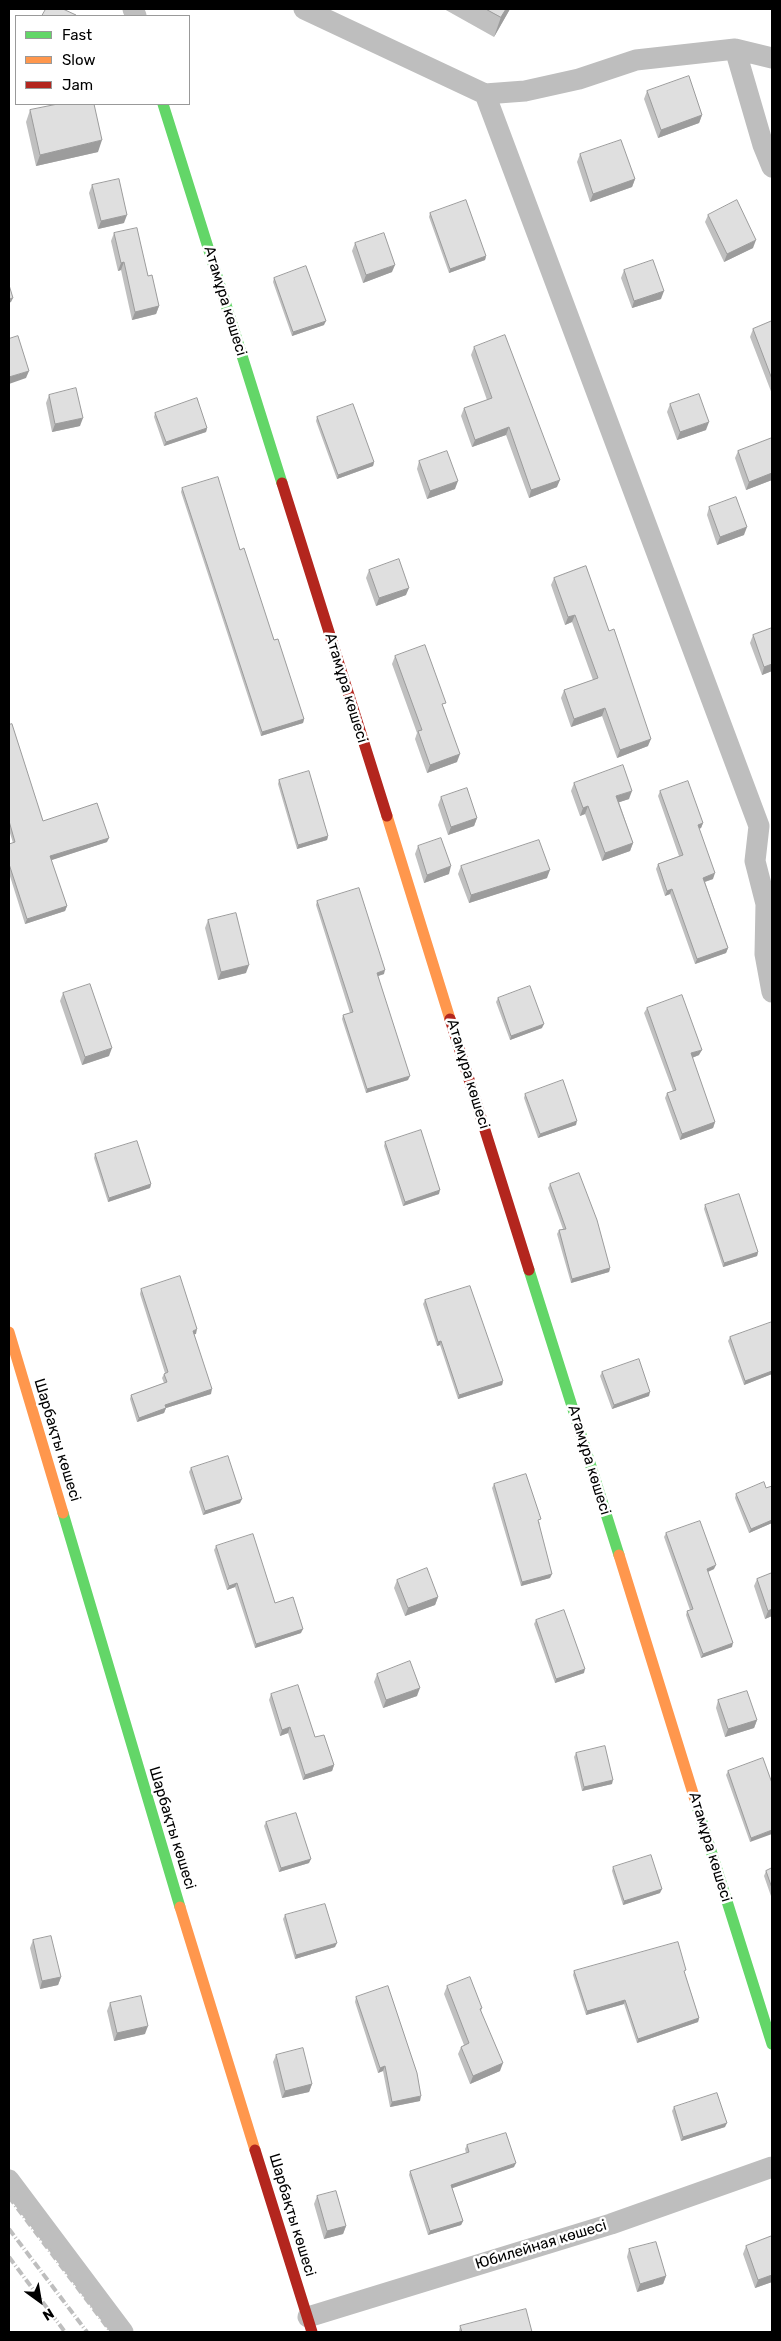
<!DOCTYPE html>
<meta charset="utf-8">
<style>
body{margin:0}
#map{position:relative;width:781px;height:2341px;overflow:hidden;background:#fff;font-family:Rubik,sans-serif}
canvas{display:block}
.frame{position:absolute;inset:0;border:10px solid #000;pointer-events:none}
.legend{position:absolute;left:15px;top:15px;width:175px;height:90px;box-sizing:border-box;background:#fff;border:1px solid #999;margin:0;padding:6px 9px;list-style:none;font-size:15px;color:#000}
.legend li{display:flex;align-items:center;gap:10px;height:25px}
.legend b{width:25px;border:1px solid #999}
.north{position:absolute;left:15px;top:2276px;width:50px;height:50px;-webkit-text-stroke:4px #fff;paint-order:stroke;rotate:148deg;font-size:14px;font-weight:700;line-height:20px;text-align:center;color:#000}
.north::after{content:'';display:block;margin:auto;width:18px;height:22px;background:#000;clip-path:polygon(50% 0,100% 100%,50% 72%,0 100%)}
</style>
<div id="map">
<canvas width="781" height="2341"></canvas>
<div class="frame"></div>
<ul class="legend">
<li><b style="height:6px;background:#63d668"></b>Fast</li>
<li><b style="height:6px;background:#ff974d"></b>Slow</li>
<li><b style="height:6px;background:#b3261e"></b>Jam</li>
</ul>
<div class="north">N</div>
</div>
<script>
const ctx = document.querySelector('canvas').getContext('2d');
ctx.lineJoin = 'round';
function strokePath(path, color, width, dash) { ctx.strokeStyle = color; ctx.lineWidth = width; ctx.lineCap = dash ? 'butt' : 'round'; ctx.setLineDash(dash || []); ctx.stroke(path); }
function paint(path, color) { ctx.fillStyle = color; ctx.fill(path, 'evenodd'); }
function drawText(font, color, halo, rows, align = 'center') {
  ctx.font = font + ' Rubik,sans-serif'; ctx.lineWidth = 5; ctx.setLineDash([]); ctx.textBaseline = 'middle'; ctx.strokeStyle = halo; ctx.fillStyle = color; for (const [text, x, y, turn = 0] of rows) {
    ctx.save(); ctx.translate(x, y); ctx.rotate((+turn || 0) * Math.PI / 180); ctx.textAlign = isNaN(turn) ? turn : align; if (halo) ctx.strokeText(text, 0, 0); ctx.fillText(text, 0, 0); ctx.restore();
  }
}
const street = new Path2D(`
 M133,9L136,16
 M304,9L485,94L759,826L755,861L766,904L765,954L772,992
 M772,58L735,49L763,145L772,167
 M485,94L525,91L579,79L636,60L735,49
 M9,2180L123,2332
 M308,2317L611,2224L772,2167`);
const fast = new Path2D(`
 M163,104L282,483
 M529,1270L619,1555
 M63,1513L180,1907
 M696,1803L772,2044`);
const slow = new Path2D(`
 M387,816L450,1019
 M9,1332L63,1513
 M619,1555L696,1803
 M180,1907L255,2150`);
const jam = new Path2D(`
 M282,483L387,816
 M450,1019L529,1270
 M255,2150L312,2332`);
const rail = new Path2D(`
 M9,2197L111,2332
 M9,2229L87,2332
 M9,2257L65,2332`);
const wall = new Path2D(`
 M444,9H510L494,37Z
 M647,91L702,115L699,123L658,138L644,99Z
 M30,110L98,152L36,166L26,122Z
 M580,154L635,179L632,187L590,202L577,162Z
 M92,185L124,223L98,229L89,193Z
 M430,213L486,256L485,260L449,273L429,217Z
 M708,215L753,248L724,262L705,222Z
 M114,233L148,276L159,306L156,314L132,320L121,270L118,271L111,241Z
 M355,243L392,272L363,283L352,251Z
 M624,270L661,299L632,308L621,278Z
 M274,278L324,325L292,336L273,282Z
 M772,321V394L750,337L753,329Z
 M474,347L557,487L529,498L506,435L472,447L461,416L464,408L487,400L471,355Z
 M49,395L80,426L52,432L46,403Z
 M670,404L706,430L677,440L667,412Z
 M155,413L207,428L206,432L164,446L154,417Z
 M317,417L374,462L373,466L337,479L316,421Z
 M772,438V480L746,490L735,458L738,451Z
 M419,461L455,489L427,499L417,469Z
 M182,488L240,550L304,719L303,723L261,736L181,492Z
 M709,507L744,535L717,545L707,515Z
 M586,566L648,746L617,758L602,716L571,727L561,698L564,690L593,680L572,622L565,625L551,585L554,578Z
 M369,570L406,595L376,606L366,578Z
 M772,628V671L762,675L750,643L753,635Z
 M395,656L444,708L457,762L427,773L415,739L417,733L392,664Z
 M9,725L43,821L107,842L51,860L67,906L65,911L25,924L9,873V844L13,843L9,830Z
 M279,780L328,836L327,840L297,849L278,784Z
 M574,783L629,799L619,802L633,843L630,851L602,861L585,814L580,816L571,791Z
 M660,791L703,823L701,828L699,829L713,879L705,882L728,948L726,953L695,964L670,894L665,896L656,869L658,864L679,856L658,796Z
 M441,797L477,818L474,826L448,835L438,805Z
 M418,846L449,874L424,883L415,854Z
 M461,866L547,878L469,903L458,874Z
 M317,901L384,974L378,976L408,1080L366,1093L342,1019L343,1015L350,1013L316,905Z
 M208,920L246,973L218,980L205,928Z
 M63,993L109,1056L82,1065L60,1001Z
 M498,998L542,1028L510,1040L496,1002Z
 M647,1008L699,1055L692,1058L715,1122L713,1128L680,1140L665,1098L667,1093L673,1091L644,1013Z
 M525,1094L576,1125L538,1138L524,1098Z
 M385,1142L439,1194L403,1206L384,1146Z
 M95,1154L151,1184L150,1188L108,1202L94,1158Z
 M550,1184L610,1268L609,1272L571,1283L557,1234L559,1230L563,1229L548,1188Z
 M705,1205L758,1252L757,1256L723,1267L704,1209Z
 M141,1289L196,1334H194L211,1394L166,1408L164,1413L137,1422L130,1399L131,1395L164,1383L162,1378L164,1374L165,1373L140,1294Z
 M425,1300L503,1381L502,1385L458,1399L440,1345L437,1346L423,1304Z
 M772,1324V1374L744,1385L728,1341L730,1337Z
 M602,1372L649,1396L612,1409L600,1376Z
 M191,1468L240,1503L203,1515L189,1472Z
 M494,1484L540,1523L539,1524L550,1578L521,1586L492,1488Z
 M772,1486V1523L749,1533L735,1498L736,1494L766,1488Z
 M666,1533L714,1569L708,1572L732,1647L701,1658L686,1615L687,1611L690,1610L664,1537Z
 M216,1546L275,1603L301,1633L255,1648L235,1587L227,1590L214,1550Z
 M772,1573V1616L765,1619L754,1586L757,1579Z
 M397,1580L438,1597L435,1605L405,1616L394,1588Z
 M536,1620L584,1673L555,1683L534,1624Z
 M377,1674L417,1696L383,1708L374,1682Z
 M271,1694L315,1737L334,1765L332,1771L303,1780L288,1733L280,1736L269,1700Z
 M718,1700L757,1720L754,1728L725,1737L716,1708Z
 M576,1753L612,1784L582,1791L574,1757Z
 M728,1771L772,1783L750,1842L726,1775Z
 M266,1822L309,1863L279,1872L264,1826Z
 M613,1867L660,1893L623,1905L612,1871Z
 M772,1868V1899L764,1876L766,1871Z
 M285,1915L335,1947L295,1959L283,1919Z
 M33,1940L61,1977L58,1985L40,1989L30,1948Z
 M574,1971L685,1974L699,2018L698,2022L637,2043L624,2004L586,2015L573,1975Z
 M447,1986L482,2008L481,2011L500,2071L470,2084L458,2054L461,2047L464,2045L444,1994Z
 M356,1997L420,2101L390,2107L383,2071L378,2073L355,2002Z
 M110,2003L145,2034L114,2041L107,2011Z
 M276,2055L312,2084L309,2092L282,2098L273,2062Z
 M674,2107L725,2127L681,2141L672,2111Z
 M467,2145L514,2167L452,2188L463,2221L461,2225L428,2235L409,2175L410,2171L466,2153L465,2149Z
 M317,2196L346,2226L343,2234L324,2239L314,2204Z
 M772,2236V2282L755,2288L743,2254L746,2246Z
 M629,2249L666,2276L663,2284L637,2292L627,2257Z
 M460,2326L532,2332H459Z`);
const shadedWall = new Path2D(`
 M506,9H510L494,37L501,17Z
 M702,115L699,123L658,138L661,130Z
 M102,140L98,152L36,166L40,155Z
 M635,179L632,187L590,202L593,194Z
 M127,215L124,223L98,229L101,221Z
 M756,240L753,248L724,262L727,254Z
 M486,256L485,260L449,273L450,269Z
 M124,262L121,270L118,271L121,263Z
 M395,265L392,272L363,283L366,275Z
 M664,291L661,299L632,308L634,301Z
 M13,298L11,302L9,303V299Z
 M159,306L156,314L132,320L135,312Z
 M326,321L324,325L292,336L293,332Z
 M29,371L26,378L9,384V377Z
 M83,418L80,426L52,432L55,424Z
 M709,422L706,430L677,440L680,432Z
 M509,427L506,435L472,447L475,440Z
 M207,428L206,432L164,446L166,442Z
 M374,462L373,466L337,479L338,475Z
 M772,473V480L746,490L749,482Z
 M560,480L557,487L529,498L531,490Z
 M458,481L455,489L427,499L430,491Z
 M747,527L744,535L717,545L720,537Z
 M409,588L406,595L376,606L379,598Z
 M575,615L572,622L565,625L568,617Z
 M772,664V671L762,675L764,667Z
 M605,708L602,716L571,727L574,719Z
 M304,719L303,723L261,736L262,732Z
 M651,739L648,746L617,758L620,750Z
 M460,754L457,762L427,773L430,765Z
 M632,791L629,799L614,804L616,796Z
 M588,806L585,814L580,816L583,808Z
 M477,818L474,826L448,835L451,827Z
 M703,823L701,828L696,830L698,825Z
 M328,836L327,840L297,849L298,845Z
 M109,838L107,842L49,861L50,856Z
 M633,843L630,851L602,861L605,853Z
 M451,866L449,874L424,883L427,875Z
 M550,870L547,878L469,903L471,895Z
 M715,873L713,879L701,883L703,878Z
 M672,889L670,894L665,896L667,891Z
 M67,906L65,911L25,924L27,919Z
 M728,948L726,953L695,964L697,959Z
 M249,965L246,973L218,980L221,972Z
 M385,970L384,974L375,977L377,973Z
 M544,1024L542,1028L510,1040L511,1036Z
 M112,1048L109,1056L82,1065L85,1057Z
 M702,1050L699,1055L689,1059L691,1053Z
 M410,1076L408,1080L366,1093L367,1089Z
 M577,1121L576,1125L538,1138L540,1134Z
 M715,1122L713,1128L680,1140L682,1134Z
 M151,1184L150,1188L108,1202L109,1198Z
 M440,1190L439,1194L403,1206L405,1202Z
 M758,1252L757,1256L723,1267L724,1263Z
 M610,1268L609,1272L571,1283L572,1279Z
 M197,1329L196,1334L191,1335L193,1331Z
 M441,1341L440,1345L437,1346L438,1342Z
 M772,1371V1374L744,1385L745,1381Z
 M503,1381L502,1385L458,1399L459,1395Z
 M212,1389L211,1394L166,1408L164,1413L137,1422L139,1418L165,1405Z
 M650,1392L649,1396L612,1409L614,1405Z
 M242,1499L240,1503L203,1515L205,1511Z
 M772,1520V1523L749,1533L751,1529Z
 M716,1565L714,1569L705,1573L707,1569Z
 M552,1574L550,1578L521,1586L522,1582Z
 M237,1583L235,1587L227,1590L229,1586Z
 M438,1597L435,1605L405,1616L408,1608Z
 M772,1609V1616L765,1619L768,1611Z
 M303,1629L301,1633L255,1648L256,1644Z
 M733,1643L732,1647L701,1658L703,1654Z
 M585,1669L584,1673L555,1683L556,1679Z
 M420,1688L417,1696L383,1708L386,1700Z
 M757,1720L754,1728L725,1737L728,1729Z
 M290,1727L288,1733L280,1736L282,1730Z
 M334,1765L332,1771L303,1780L305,1775Z
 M613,1780L612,1784L582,1791L584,1787Z
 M772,1830V1834L750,1842L751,1838Z
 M311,1859L309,1863L279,1872L281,1868Z
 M662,1889L660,1893L623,1905L624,1901Z
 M337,1943L335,1947L295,1959L296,1955Z
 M61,1977L58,1985L40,1989L42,1981Z
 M625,2000L624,2004L586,2015L587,2011Z
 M699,2018L698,2022L637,2043L638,2039Z
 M148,2026L145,2034L114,2041L117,2033Z
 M503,2063L500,2071L470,2084L473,2076Z
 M385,2066L383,2071L378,2073L380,2068Z
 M312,2084L309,2092L282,2098L285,2091Z
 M421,2096L420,2101L390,2107L392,2102Z
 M727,2123L725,2127L681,2141L683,2137Z
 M516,2163L514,2167L450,2189L451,2185Z
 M463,2221L461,2225L428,2235L430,2231Z
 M346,2226L343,2234L324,2239L327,2231Z
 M772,2275V2282L755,2288L758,2280Z
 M666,2276L663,2284L637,2292L640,2284Z`);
const building = new Path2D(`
 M46,9H63L76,15L75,16H42Z
 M486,9H506L501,17Z
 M689,76L702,115L661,130L647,91Z
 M58,104H94L102,140L40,155L30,110Z
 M621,140L635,179L593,194L580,154Z
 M119,179L127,215L101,221L92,185Z
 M466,200L486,256L450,269L430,213Z
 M737,200L756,240L727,254L708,215Z
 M137,228L148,276L152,275L159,306L135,312L124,262L121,263L114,233Z
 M384,233L395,265L366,275L355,243Z
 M653,260L664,291L634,301L624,270Z
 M306,266L326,321L293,332L274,278Z
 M9,285L13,298L9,299Z
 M772,321V379L753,329Z
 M505,335L560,480L531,490L509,427L475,440L464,408L492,398L474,347Z
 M18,336L29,371L9,377V339Z
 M76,388L83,418L55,424L49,395Z
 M699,394L709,422L680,432L670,404Z
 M197,398L207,428L166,442L155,413Z
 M353,404L374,462L338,475L317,417Z
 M772,438V473L749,482L738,451Z
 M447,451L458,481L430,491L419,461Z
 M218,477L240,550L244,548L274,640L278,639L304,719L262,732L182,488Z
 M736,497L747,527L720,537L709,507Z
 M399,559L409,588L379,598L369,570Z
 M586,566L609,631L614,629L651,739L620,750L605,708L574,719L564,690L598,678L575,615L568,617L554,578Z
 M772,628V664L764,667L753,635Z
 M425,645L446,703L442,704L460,754L430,765L418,731L422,730L395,656Z
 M12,724L43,821L97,803L109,838L50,856L67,906L27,919L9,864V844L15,842L9,821V725Z
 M623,765L632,791L616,796L633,843L605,853L588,806L583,808L574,783Z
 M309,771L328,836L298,845L279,780Z
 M688,781L703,823L698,825L715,873L703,878L728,948L697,959L672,889L667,891L658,864L683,855L660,791Z
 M467,788L477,818L451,827L441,797Z
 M441,838L451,866L427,875L418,846Z
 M539,840L550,870L471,895L461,866Z
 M359,888L385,970L377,973L410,1076L367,1089L343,1015L353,1012L317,901Z
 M236,913L249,965L221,972L208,920Z
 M90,984L112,1048L85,1057L63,993Z
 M530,986L544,1024L511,1036L498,998Z
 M682,995L702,1050L691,1053L715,1122L682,1134L667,1093L676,1090L647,1008Z
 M563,1080L577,1121L540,1134L525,1094Z
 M421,1130L440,1190L405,1202L385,1142Z
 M137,1141L151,1184L109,1198L95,1154Z
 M579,1173L597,1220L610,1268L572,1279L559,1230L566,1229L550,1184Z
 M739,1194L758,1252L724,1263L705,1205Z
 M180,1276L197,1329L193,1331L212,1389L165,1405L166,1408L139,1418L131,1395L167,1382L164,1374L168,1372L141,1289Z
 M470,1286L503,1381L459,1395L441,1341L438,1342L425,1300Z
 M772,1322V1371L745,1381L730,1337Z
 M639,1359L650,1392L614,1405L602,1372Z
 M228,1456L242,1499L205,1511L191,1468Z
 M526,1474L541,1519L538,1520L552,1574L522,1582L494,1484Z
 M764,1482L766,1488L772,1486V1520L751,1529L736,1494Z
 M700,1521L716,1565L707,1569L733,1643L703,1654L687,1611L693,1609L666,1533Z
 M253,1534L275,1603L293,1597L303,1629L256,1644L237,1583L229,1586L216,1546Z
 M427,1568L438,1597L408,1608L397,1580Z
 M772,1573V1609L768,1611L757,1579Z
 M564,1610L585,1669L556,1679L536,1620Z
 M410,1661L420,1688L386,1700L377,1674Z
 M298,1685L315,1737L324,1735L334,1765L305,1775L290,1727L282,1730L271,1694Z
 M747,1691L757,1720L728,1729L718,1700Z
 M605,1746L613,1780L584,1787L576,1753Z
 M763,1758L772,1783V1830L751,1838L728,1771Z
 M296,1813L311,1859L281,1868L266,1822Z
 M651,1855L662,1889L624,1901L613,1867Z
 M772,1868V1888L766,1871Z
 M325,1904L337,1943L296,1955L285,1915Z
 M51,1936L61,1977L42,1981L33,1940Z
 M678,1942L686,1970L684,1971L699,2018L638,2039L625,2000L587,2011L574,1971Z
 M470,1977L482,2008L480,2009L503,2063L473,2076L461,2047L469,2043L447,1986Z
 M388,1986L417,2073L421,2096L392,2102L385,2066L380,2068L356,1997Z
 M141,1996L148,2026L117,2033L110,2003Z
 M303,2048L312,2084L285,2091L276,2055Z
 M717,2093L727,2123L683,2137L674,2107Z
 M506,2133L516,2163L451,2185L463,2221L430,2231L410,2171L469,2152L467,2145Z
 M336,2191L346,2226L327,2231L317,2196Z
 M772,2236V2275L758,2280L746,2246Z
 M656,2242L666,2276L640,2284L629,2249Z
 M526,2309L532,2332H462L460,2326Z`);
const streetNames = [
 ["Атамұра көшесі",225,301,73],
 ["Атамұра көшесі",346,688,73],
 ["Атамұра көшесі",468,1074,73],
 ["Шарбақты көшесі",57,1440,73],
 ["Атамұра көшесі",589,1460,73],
 ["Шарбақты көшесі",172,1828,73],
 ["Атамұра көшесі",710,1847,73],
 ["Шарбақты көшесі",292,2215,73],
 ["Юбилейная көшесі",541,2245,-17]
];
strokePath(street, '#bebebe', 21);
strokePath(fast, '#63d668', 11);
strokePath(slow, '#ff974d', 11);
strokePath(jam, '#b3261e', 11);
strokePath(rail, '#bebebe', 4, [8, 2.5, 1, 2.5]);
paint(wall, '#c0c0c0');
paint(shadedWall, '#9c9c9c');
paint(building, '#dfdfdf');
strokePath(building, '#9c9c9c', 1);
drawText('15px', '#000', '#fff', streetNames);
</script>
